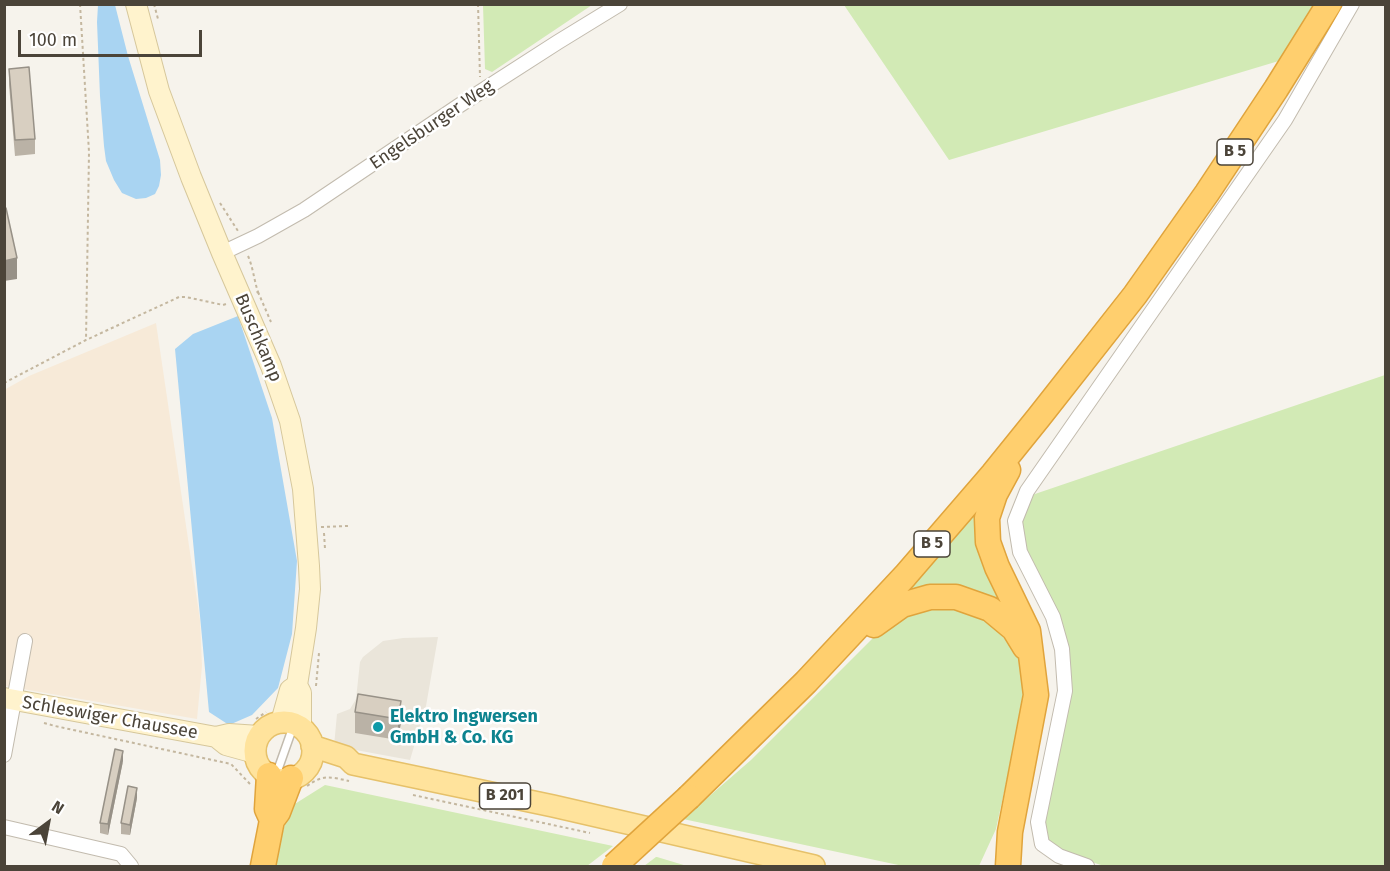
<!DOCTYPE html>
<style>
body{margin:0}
#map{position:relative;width:1390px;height:871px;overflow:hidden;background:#f6f3ec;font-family:"Fira Sans",sans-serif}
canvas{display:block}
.frame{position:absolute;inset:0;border:6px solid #4b4439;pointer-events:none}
.north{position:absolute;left:18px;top:793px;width:60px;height:60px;-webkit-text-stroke:4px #fff;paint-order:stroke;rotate:32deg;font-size:16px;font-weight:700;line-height:24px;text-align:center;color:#4b4439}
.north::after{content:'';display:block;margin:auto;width:21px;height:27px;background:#4b4439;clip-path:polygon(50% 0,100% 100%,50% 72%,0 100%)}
.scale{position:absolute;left:18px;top:30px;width:184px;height:27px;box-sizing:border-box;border:3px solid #4b4439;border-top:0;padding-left:8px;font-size:18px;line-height:21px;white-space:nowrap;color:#4b4439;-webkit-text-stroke:4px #fff;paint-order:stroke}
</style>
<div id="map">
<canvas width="1390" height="871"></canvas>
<div class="frame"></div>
<div class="north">N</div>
<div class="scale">100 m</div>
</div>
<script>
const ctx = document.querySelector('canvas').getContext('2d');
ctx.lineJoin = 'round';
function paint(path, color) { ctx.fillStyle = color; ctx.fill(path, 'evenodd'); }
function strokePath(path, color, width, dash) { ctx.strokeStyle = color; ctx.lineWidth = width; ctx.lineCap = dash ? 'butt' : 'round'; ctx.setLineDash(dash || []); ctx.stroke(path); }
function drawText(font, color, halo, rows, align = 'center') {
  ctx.font = font + ' "Fira Sans",sans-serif'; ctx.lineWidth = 5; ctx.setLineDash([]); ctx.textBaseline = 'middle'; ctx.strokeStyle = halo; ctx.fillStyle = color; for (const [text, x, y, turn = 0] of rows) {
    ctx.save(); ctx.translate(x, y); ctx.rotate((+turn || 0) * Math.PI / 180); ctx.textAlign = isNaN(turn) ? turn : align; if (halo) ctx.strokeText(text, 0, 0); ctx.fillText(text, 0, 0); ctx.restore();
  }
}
const residential = new Path2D(`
 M438,637L426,706L410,760L334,746L337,714L350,709L356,699L360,662L363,657L383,641L403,638Z`);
const commercial = new Path2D(`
 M156,323L200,620L202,666L197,719L5,686L4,390L29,376Z`);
const green = new Path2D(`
 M483,5V4L592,5L492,72L485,69Z
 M844,5H1315L1282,60L949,160Z
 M1385,375V866H1104L1061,852L1046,841L1044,824L1070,691L1025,550L1020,521L1032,495Z
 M989,489L1014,608L987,599L886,607Z
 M927,606L955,607L984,617L1018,653L1026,692L996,829L979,866H903L683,819L751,760L879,632Z
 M325,785L613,846L587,866H273L290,807Z
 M656,857H657L687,866H644Z`);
const water = new Path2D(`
 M98,5H115L128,56L160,160L161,175L159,186L155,194L146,198L136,199L122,193L114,180L106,161L104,146L100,96L97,22Z
 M238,316L272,418L297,561L292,634L278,688L252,715L229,725L209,712L175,349L193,334Z`);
const path = new Path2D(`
 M80,4L89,152L86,340
 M154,4L158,19
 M478,4L480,77
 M220,203L238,231
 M248,256C253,267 254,280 258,292L256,293
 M258,292L271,322
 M4,383L86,340L179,297H186L223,305L226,304
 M321,527L348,526
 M324,533L325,549
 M316,686L319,653
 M256,719L266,712
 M44,723L55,726L231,764L250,784
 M307,786C323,774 331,777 349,781
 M413,795L590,833`);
const lane = new Path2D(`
 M276,775L294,724`);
const street = new Path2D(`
 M222,253L258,236L304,210L460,105L558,42L620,4
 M4,755L25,641
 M4,827L121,854L131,866
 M1087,866L1059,856L1042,844L1038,822L1065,691L1062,649L1053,617L1020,552L1015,521L1027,491L1285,120L1352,4`);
const secondary = new Path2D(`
 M136,4L159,91L191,177L222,253L271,366L290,421L303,489L309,566L310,589L306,628L297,685L301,693V728
 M4,698L216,737L229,734L259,736
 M281,722L290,690L297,685
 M216,737L226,745L255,753`);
const primary = new Path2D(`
 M255 751a29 29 0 1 1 58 0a29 29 0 1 1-58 0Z
 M312,746L346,757L353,764L553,806L814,866`);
const highway = new Path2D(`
 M1008,470L995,494L987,518L988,542L997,567L1028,631L1036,695L1010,832L1008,866
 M874,625L902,605L930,597H956L990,609L1014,629L1025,647
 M269,775L267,809L272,820
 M689,797L806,682L905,576L993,474L1039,417L1135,295L1207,193L1276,89L1329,4
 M263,866L272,820L278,812L291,778`);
const highwayBridge = new Path2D(`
 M614,866L689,797`);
const wall = new Path2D(`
 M9,69L35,139V154L15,156L9,85Z
 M358,694L401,722L398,740L355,733V712Z
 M123,761L108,835L100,833V823Z
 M137,798L130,835L121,834V823Z`);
const shadedWall = new Path2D(`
 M17,258V279L4,281V261Z
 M401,701V722L398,740V719Z
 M123,751V761L108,835V824Z
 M137,788V798L130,835V825Z`);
const building = new Path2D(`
 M29,67L35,139L15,140L9,69Z
 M6,208L17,258L4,261V209Z
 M358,694L401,701L398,719L355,712Z
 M115,749L123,751L108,824L100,823Z
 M128,786L137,788L130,825L121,823Z`);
const markers = [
 [378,727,6,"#0f9aa8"]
];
const shields = [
 [1235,152,36],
 [932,544,36],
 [505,796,51]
];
const shieldNames = [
 ["B 5",1235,152],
 ["B 5",932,544],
 ["B 201",505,796]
];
const streetNames = [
 ["Engelsburger Weg",432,125,-34],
 ["Buschkamp",258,338,67],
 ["Schleswiger Chaussee",110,718,10]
];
const cultureNames = [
 ["Elektro Ingwersen",390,717],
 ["GmbH & Co. KG",390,738]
];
paint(residential, '#eae5da');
paint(commercial, '#f7ead8');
paint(green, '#d2eab5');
paint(water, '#a9d4f2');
strokePath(lane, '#c2bbae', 10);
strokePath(street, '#c2bbae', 16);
strokePath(secondary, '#d6c79b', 22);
strokePath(primary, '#e6c16a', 24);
strokePath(highway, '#e0a43c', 27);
strokePath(path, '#c4b79f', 2, [3, 3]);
strokePath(lane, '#fff', 7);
strokePath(street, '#fff', 14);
strokePath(secondary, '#fff3cd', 20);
strokePath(primary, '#ffe39c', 21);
strokePath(highway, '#ffcf6e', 24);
strokePath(highwayBridge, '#e0a43c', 27, []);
strokePath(highwayBridge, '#ffcf6e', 24);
paint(wall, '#bab2a6');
paint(shadedWall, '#979187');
paint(building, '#d8cfc1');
strokePath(building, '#979187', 1.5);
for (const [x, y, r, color] of markers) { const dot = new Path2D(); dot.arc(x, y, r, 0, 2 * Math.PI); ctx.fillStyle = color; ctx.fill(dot); strokePath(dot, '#fff', 2); }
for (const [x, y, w] of shields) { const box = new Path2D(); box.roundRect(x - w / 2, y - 13, w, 26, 4.5); ctx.fillStyle = '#fff'; ctx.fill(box); strokePath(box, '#4b4439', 1.5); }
drawText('bold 16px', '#4b4439', null, shieldNames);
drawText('18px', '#4b4439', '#fff', streetNames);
drawText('bold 18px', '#0d838f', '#fff', cultureNames, 'left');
</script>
